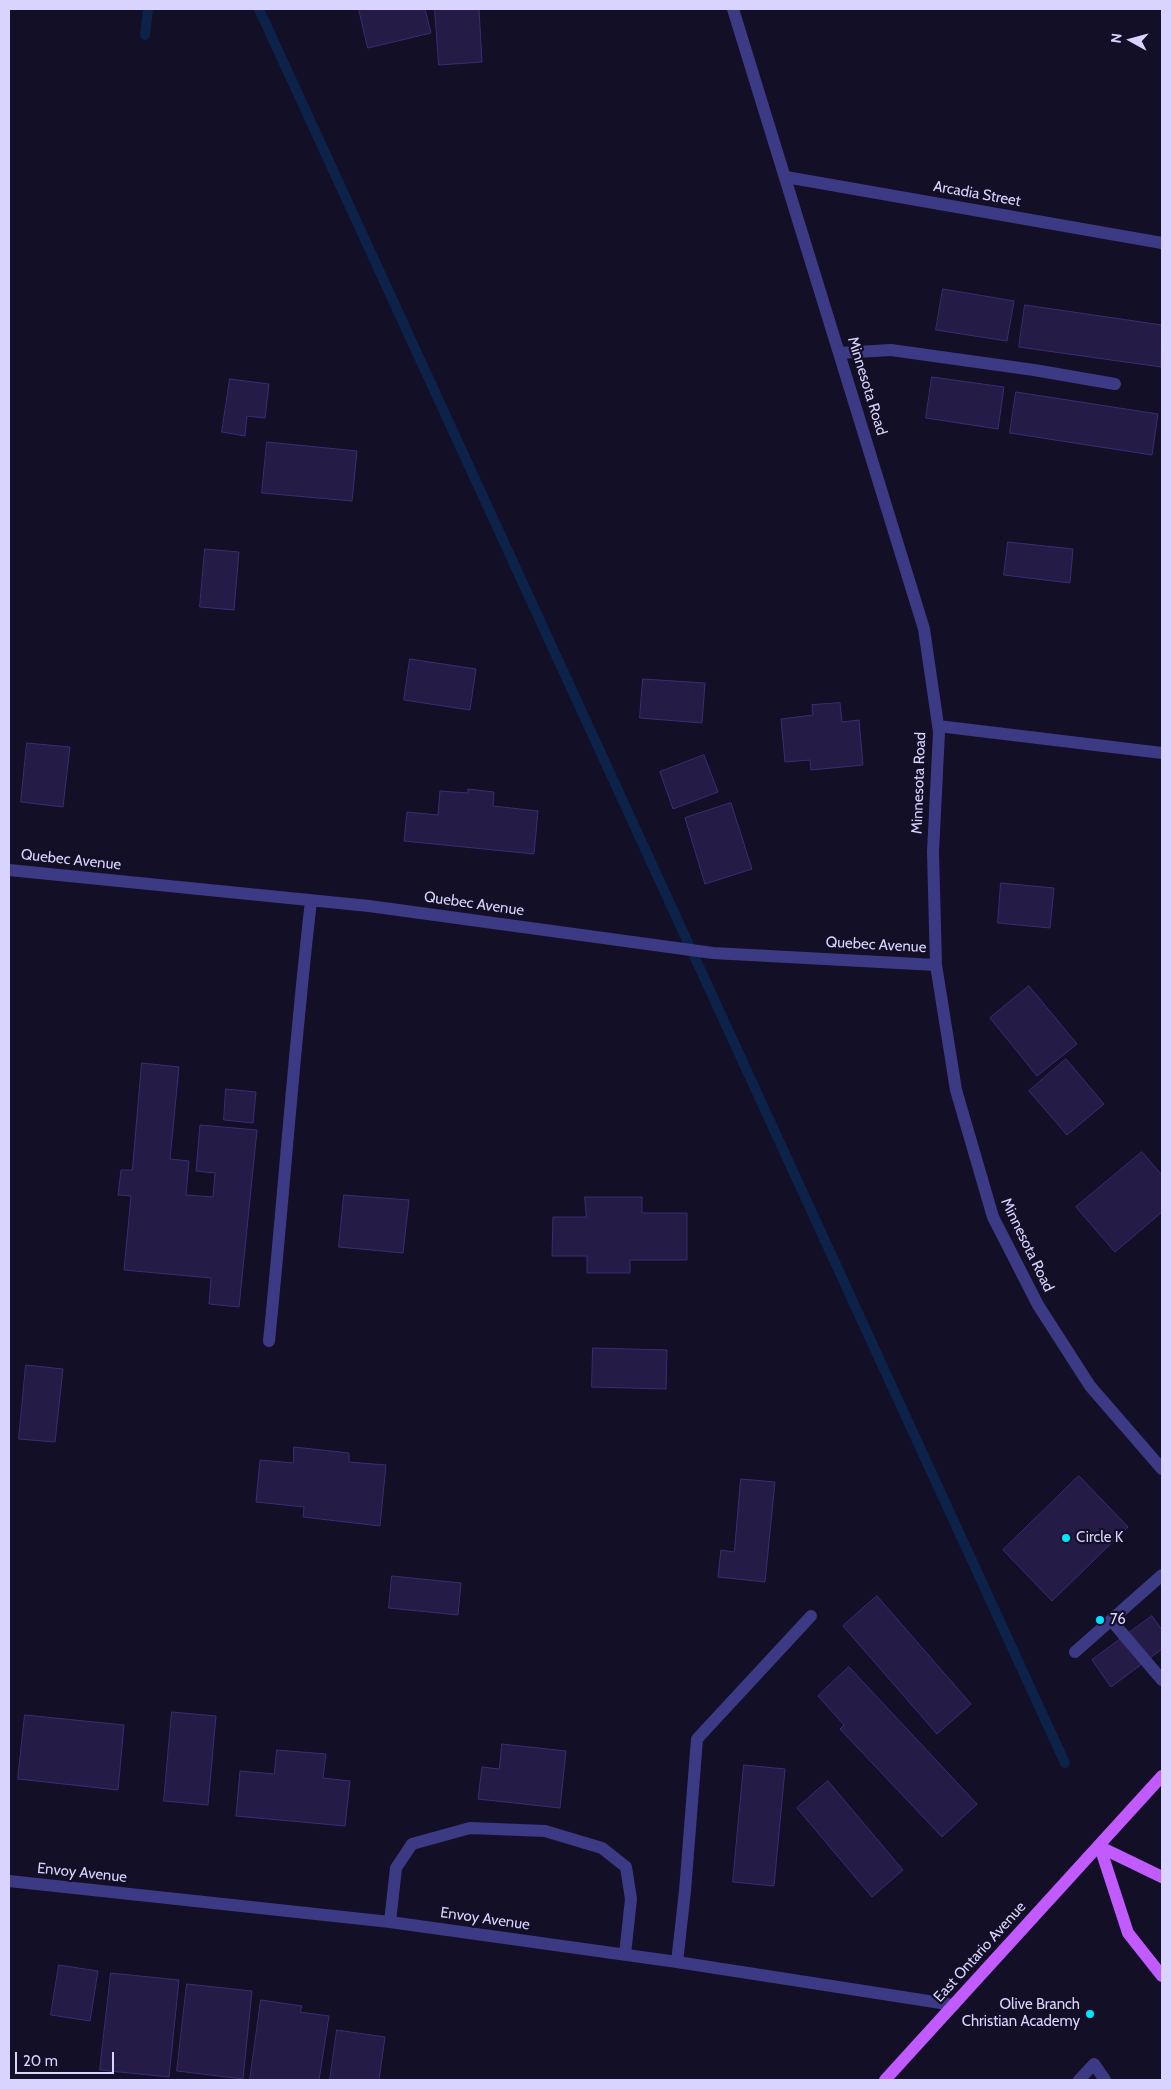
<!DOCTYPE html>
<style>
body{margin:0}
#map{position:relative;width:1171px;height:2089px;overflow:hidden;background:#130f26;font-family:Cabin,sans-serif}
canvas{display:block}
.frame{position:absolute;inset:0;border:10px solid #d9d4ff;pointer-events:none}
.north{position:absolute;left:1106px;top:15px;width:50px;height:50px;-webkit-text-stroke:4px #130f26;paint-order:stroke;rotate:277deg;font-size:14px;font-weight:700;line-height:20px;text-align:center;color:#d9d4ff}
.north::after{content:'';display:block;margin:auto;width:18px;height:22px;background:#d9d4ff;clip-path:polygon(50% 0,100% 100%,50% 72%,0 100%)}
.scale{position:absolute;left:15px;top:2052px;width:99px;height:22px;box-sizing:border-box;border:2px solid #d9d4ff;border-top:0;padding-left:6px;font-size:15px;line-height:18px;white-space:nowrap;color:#d9d4ff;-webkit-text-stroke:4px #130f26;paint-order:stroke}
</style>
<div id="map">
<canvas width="1171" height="2089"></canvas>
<div class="frame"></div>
<div class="north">N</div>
<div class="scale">20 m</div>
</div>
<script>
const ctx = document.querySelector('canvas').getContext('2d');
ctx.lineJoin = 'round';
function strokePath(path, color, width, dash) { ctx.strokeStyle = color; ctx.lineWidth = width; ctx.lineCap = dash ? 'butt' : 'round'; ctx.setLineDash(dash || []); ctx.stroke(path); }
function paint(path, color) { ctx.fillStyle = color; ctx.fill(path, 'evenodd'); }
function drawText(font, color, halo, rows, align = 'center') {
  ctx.font = font + ' Cabin,sans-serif'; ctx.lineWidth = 4.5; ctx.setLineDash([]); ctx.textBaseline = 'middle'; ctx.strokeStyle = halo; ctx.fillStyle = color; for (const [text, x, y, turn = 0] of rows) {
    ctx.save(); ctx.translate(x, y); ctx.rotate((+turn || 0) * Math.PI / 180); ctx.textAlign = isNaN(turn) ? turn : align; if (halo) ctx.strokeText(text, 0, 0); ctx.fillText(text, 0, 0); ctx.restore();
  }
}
const stream = new Path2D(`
 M259,9L1065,1763
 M145,35L148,9`);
const building = new Path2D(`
 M359,9H425L431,33L368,48Z
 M435,9H479L482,62L439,65Z
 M943,289L1014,301L1007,341L936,330Z
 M1025,305L1162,325L1161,367L1019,347Z
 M932,377L1004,387L998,429L926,418Z
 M230,379L269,384L265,418L247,416L245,436L222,432Z
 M1016,392L1158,414L1152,455L1010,433Z
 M267,442L357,451L352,501L262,493Z
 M1008,542L1073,549L1070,583L1004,575Z
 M205,549L239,552L234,610L200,607Z
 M410,659L476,669L470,710L404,700Z
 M643,679L705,683L702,723L640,718Z
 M840,703L842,722L859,720L863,765L811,770L810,760L785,762L781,719L813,715L812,705Z
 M27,743L70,747L63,807L21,802Z
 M704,755L718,792L673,809L660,772Z
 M468,789L494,792L493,806L538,811L534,854L404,841L407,812L438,815L440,791L468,793Z
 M731,803L752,869L705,884L685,818Z
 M1001,883L1054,888L1050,928L998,923Z
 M1029,986L1077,1044L1037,1076L990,1018Z
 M1066,1059L1104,1104L1067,1135L1029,1091Z
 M142,1063L179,1067L170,1159L189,1161L186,1195L213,1197L215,1173L196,1171L200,1125L257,1130L239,1307L209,1304L211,1278L124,1270L131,1196L118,1195L121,1170H132Z
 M226,1089L256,1092L253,1123L224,1120Z
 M1142,1152L1162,1175V1212L1115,1252L1076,1207Z
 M344,1195L409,1200L403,1253L339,1247Z
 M585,1197H642V1213H687V1260H630V1273H587V1256H552L553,1217H586Z
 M593,1348L667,1350L666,1389L592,1387Z
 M26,1365L63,1369L55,1442L19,1439Z
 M294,1447L349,1453V1462L386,1465L380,1526L303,1517L304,1507L256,1502L260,1460L293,1463Z
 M1079,1476L1128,1527L1052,1601L1003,1550Z
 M741,1479L775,1482L765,1582L718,1577L721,1550L734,1552Z
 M392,1576L461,1583L458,1615L389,1608Z
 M877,1596L971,1704L937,1734L843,1626Z
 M1152,1616L1162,1630V1649L1111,1687L1092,1660Z
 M849,1667L977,1804L942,1837L840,1729L844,1725L818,1696Z
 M172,1712L216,1716L208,1805L164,1801Z
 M25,1715L124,1725L118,1790L18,1779Z
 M502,1744L566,1751L560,1808L478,1799L482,1767L499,1769Z
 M277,1750L326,1754L323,1778L350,1781L345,1826L236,1816L240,1771L274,1774Z
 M744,1765L785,1769L774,1886L733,1882Z
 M828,1781L903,1870L872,1897L797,1808Z
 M59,1965L98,1971L90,2021L51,2015Z
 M111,1973L179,1980L169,2077L100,2070Z
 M187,1984L252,1991L243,2079L177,2071Z
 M261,2000L302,2006L300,2012L329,2016L319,2080H250Z
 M337,2030L385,2037L379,2080H330Z`);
const minor = new Path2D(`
 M733,9L924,629L939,732L933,852L936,965L956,1090L993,1217L1038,1305L1090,1386L1162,1469
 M786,177L1162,243
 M840,353L891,350L1034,370L1115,384
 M938,726L1162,753
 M9,870L369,906L713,953L936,965
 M269,1341C284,1194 294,1047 311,901
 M1111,1620L1162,1680
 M1075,1652L1162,1575
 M9,1881L390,1922L677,1962L954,2005
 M390,1922L396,1868L412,1844L470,1828L545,1831L602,1848L626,1867L631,1899L625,1954
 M677,1962L685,1891L697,1739L811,1616
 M1079,2080L1094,2064L1105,2080`);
const major = new Path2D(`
 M1100,1847L1128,1933L1162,1976
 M1100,1847L1162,1877
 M885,2080L1162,1776`);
const markers = [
 [1066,1538,5,"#00e5ff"],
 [1100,1620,5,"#00e5ff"],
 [1090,2014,5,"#00e5ff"]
];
const streetNames = [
 ["Arcadia Street",977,194,10],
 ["Minnesota Road",867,386,73],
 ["Minnesota Road",919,783,-88],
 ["Quebec Avenue",71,860,6],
 ["Quebec Avenue",474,904,8],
 ["Quebec Avenue",876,945,3],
 ["Minnesota Road",1027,1245,64],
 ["Envoy Avenue",82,1873,6],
 ["Envoy Avenue",485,1919,8],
 ["East Ontario Avenue",980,1952,-48]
];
const poiNames = [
 ["Circle K",1076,1538],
 ["76",1110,1620],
 ["Olive Branch",1080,2005,"right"],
 ["Christian Academy",1080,2022,"right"]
];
strokePath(stream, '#0c2248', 10);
paint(building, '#241b47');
strokePath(building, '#3b2d73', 1);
strokePath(minor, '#3d3a85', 12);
strokePath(major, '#c25bff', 12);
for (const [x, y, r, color] of markers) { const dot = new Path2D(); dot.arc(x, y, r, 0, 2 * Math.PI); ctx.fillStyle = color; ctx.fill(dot); strokePath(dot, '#130f26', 2); }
drawText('15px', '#d9d4ff', '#130f26', streetNames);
drawText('15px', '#d9d4ff', '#130f26', poiNames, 'left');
</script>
